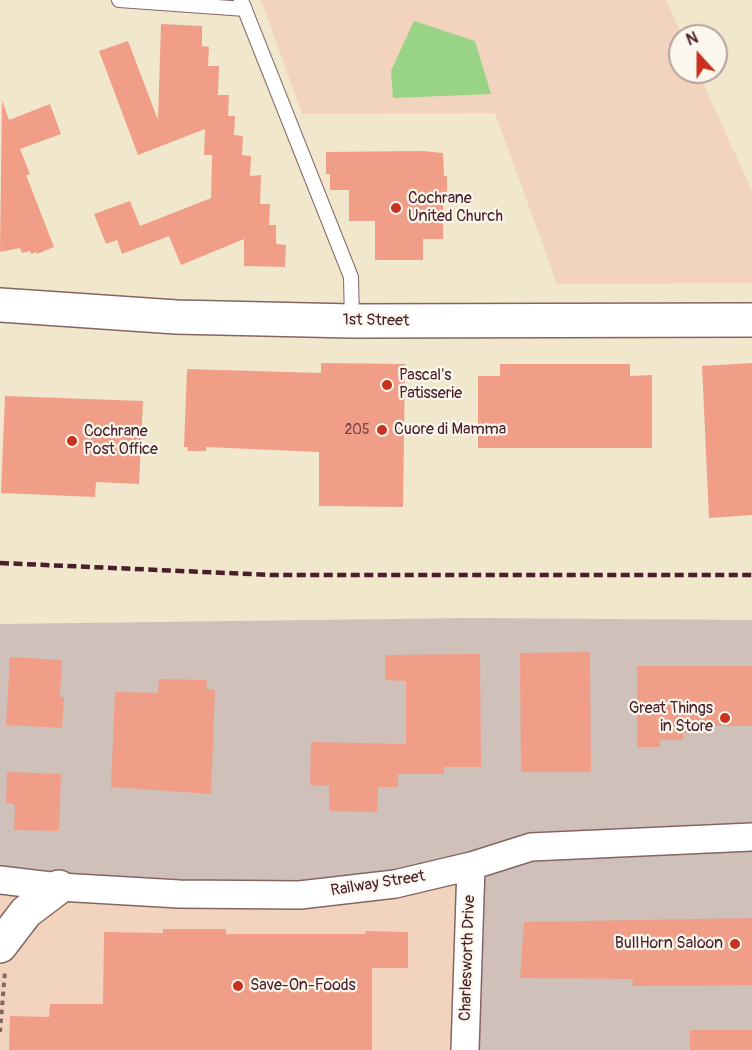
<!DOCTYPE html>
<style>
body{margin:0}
#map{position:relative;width:752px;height:1050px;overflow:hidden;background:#f0e7cc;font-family:Pangolin,sans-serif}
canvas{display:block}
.north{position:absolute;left:668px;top:24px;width:60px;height:60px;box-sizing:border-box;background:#fbf7ec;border:2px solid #b4a19f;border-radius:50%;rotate:339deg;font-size:16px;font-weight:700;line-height:24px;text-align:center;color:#4a1f2b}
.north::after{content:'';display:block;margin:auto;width:21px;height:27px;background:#c8321e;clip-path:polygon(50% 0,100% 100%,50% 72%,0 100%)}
</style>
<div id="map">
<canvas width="752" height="1050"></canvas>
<div class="north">N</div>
</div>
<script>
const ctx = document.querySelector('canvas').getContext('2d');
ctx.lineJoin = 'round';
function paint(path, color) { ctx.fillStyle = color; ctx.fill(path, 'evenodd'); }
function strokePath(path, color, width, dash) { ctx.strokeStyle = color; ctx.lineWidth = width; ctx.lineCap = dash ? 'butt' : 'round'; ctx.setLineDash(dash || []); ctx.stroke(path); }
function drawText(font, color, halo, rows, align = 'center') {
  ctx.font = font + ' Pangolin,sans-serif'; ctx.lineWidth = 4.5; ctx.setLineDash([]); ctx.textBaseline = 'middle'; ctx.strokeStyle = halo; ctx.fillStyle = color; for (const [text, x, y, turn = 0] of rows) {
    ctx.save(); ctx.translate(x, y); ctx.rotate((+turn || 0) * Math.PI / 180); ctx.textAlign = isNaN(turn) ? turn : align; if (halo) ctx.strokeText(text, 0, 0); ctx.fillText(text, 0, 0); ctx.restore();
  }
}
const built = new Path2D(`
 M261,0H666L682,36L680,72H698L752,191V283L557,284L495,113L302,114Z
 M471,866L465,1050H0V879Z`);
const industrial = new Path2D(`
 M471,618L752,620V1050H465L471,866L395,884L0,880V624Z`);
const green = new Path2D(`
 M414,21L475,41L491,94L393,98L391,71Z`);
const building = new Path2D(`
 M161,24L202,26V46L209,47L208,66H219L218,95H229L228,116H235L234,135L243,136L242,155L251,156L250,176L261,175L260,204H270L269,225H276V244L286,245L285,267L244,266V239L181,265L169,236L122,254L117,240L106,244L94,214L130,201L140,226L211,198L212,155H204L205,129L138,155L99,51L128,41L158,120Z
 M2,101L9,120L50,104L61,134L20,149L30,174L26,175L54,247L37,254L36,252L31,254L30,251L22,253L20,248L0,252Z
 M423,151L443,153L444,176H447V202H443V239H423V260H375V221H349V190H330V174H326V152Z
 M321,363L405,364L403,507L319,506V452L206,447V451H187L188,447H184L187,369L321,373Z
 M752,363V515L709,518L702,366Z
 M500,364H630V376L652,375V448H478V376H500Z
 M5,396L143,401L139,484L96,482L95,497L1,493Z
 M590,652L591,772H521L520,653Z
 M480,654L481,767H444V774H398V787H378L377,812L329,811V786L310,785L311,742L406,744V681L385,680V655Z
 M10,657L62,660L60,697H64L62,728L6,725Z
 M637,666H752V726H706V733H683V740H660V747H637Z
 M159,679L207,680L206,689L215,690L211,794L111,787L115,692L158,693Z
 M7,772L61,774L59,831L14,830L15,805L6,802Z
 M752,918V985L632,986L633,979L520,978L524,922Z
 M163,929H226V934H365V931L408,932V968H372V1050H9L10,1016L49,1017L50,1004H103L104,932L163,933Z
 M690,1030H752V1050H690Z`);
const path = new Path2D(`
 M0,1032L5,971`);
const service = new Path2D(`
 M119,0L245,9
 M241,0L351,277L352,321`);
const minor = new Path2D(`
 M0,880L59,887L179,894L300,895L395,884L471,866L531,847L752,837
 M465,1050L471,866`);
const tertiary = new Path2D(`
 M0,305L176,317L352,321L752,320`);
const secondary = new Path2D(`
 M0,946L26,912L59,887`);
const rail = new Path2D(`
 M0,563L272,575H752`);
const markers = [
 [396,208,6,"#c8321e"],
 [387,385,6,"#c8321e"],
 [382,430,6,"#c8321e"],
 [72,441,6,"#c8321e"],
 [725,718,6,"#c8321e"],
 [735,944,6,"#c8321e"],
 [238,986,6,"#c8321e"]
];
const numberNames = [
 ["205",357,430]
];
const poiNames = [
 ["Cochrane",408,199],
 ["United Church",408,217],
 ["Pascal's",399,376],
 ["Patisserie",399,394],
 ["Cuore di Mamma",394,430],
 ["Cochrane",84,432],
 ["Post Office",84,450],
 ["Great Things",713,709,"right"],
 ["in Store",713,727,"right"],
 ["BullHorn Saloon",723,944,"right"],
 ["Save-On-Foods",250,986]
];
const streetNames = [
 ["1st Street",376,321,1],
 ["Railway Street",378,884,-9],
 ["Charlesworth Drive",468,958,-88]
];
paint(built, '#f2d4be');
paint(industrial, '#cfc0ba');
paint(green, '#99d386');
paint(building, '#f19e89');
strokePath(service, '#846563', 16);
strokePath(minor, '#846563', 30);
strokePath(tertiary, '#846563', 36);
strokePath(secondary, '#846563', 36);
strokePath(path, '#846563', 4, [4.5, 4.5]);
strokePath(service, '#fff', 14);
strokePath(minor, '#fff', 27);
strokePath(tertiary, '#fff', 33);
strokePath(secondary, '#fff', 33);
strokePath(rail, '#4a1f2b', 4.5, [9, 4.5]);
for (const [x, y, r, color] of markers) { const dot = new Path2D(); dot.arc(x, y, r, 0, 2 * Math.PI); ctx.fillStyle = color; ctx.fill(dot); strokePath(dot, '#fbf7ec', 2); }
drawText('14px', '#743f42', null, numberNames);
drawText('16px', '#4a1f2b', '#fbf7ec', poiNames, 'left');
drawText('16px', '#4a1f2b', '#fbf7ec', streetNames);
</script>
